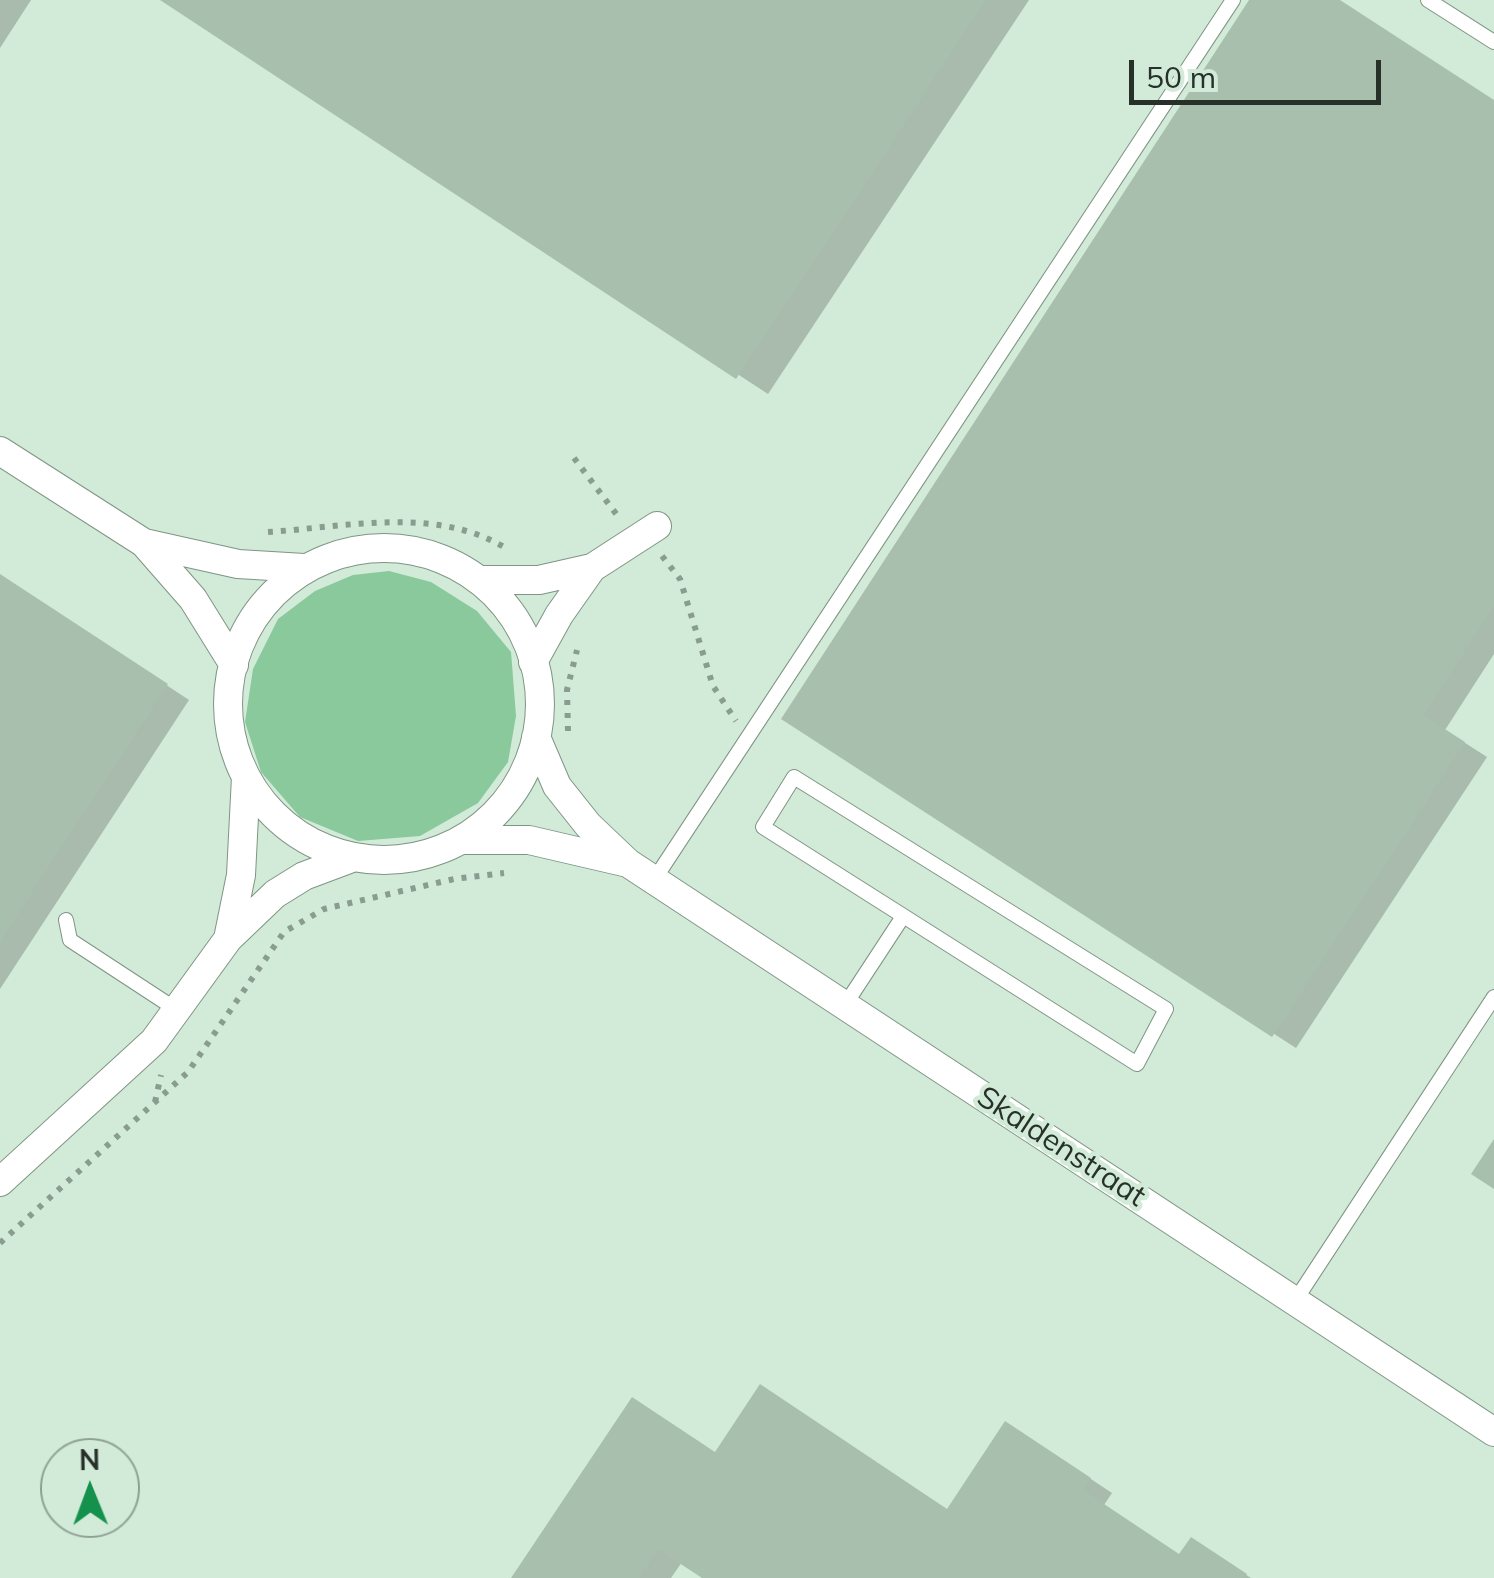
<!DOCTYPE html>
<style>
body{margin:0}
#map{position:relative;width:1494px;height:1578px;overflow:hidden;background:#d2ead8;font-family:Mulish,sans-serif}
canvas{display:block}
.north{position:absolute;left:40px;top:1438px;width:100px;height:100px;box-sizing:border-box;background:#d2ead8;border:2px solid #8ea092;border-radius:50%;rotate:359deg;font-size:28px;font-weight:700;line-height:40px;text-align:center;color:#273029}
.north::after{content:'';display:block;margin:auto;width:35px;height:45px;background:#15914e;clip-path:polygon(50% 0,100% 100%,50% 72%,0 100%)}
.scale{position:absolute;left:1129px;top:60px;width:252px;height:45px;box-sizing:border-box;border:5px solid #273029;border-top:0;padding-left:12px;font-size:30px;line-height:35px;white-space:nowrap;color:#273029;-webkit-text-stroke:8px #d2ead8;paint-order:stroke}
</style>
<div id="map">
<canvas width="1494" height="1578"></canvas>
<div class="north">N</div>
<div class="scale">50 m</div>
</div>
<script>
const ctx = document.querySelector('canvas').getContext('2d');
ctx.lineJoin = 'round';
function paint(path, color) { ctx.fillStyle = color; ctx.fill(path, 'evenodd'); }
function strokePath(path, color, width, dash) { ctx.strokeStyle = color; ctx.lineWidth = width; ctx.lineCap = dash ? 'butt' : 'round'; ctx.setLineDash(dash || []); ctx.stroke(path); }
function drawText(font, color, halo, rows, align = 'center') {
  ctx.font = font + ' Mulish,sans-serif'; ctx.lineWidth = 9; ctx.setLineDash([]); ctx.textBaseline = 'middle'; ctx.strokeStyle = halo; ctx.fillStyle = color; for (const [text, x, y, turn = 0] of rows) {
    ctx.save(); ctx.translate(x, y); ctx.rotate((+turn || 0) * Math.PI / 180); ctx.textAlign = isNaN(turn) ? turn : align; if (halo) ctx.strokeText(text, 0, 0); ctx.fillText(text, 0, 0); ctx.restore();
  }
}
const green = new Path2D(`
 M389,571L431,582L477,611L511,652L516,716L508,762L478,803L420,836L358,841L300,817L261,772L245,722L253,669L278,619L315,591L353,575Z`);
const shadow = new Path2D(`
 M0,0H31L0,48Z
 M165,0H1029L768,394Z
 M1252,0H1338L1494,101V654L1445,730L1487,757L1296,1048L784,718Z
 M0,575L189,700L0,989Z
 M1029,1438L1112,1493L1104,1505L1181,1556L1214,1554L1251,1578H706L682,1562L671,1578H514L717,1454L948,1511Z`);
const building = new Path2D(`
 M160,0H986L736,379Z
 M1249,0H1340L1494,100V606L1423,715L1465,742L1272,1037L781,719Z
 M0,574L168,684L0,941Z
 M1494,1139V1189L1471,1174Z
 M760,1384L947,1509L1005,1421L1091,1478L1083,1490L1179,1554L1191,1537L1247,1574L1244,1578H702L658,1549L639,1578H511L632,1397L715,1452Z`);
const path = new Path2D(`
 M574,458L620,519
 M268,532C347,527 438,505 509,550
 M662,556L680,579L713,686L736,721
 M568,731L567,690L577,650
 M155,1102L161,1075
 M0,1243L188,1072L284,932L324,909L454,879L504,873`);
const lane = new Path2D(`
 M1428,0L1494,42
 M794,777L1166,1009L1137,1064L763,827Z
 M654,880L1233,0
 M66,920L70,940L177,1010
 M845,1005L902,918
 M1295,1301L1494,997`);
const street = new Path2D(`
 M0,451L144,543L193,599L234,665
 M144,543L238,564L304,568
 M228 704a156 156 0 1 1 312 0a156 156 0 1 1-312 0Z
 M479,580H539L592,568L657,526
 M533,662L559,615L592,568
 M536,737L557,786L588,825L628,863L1494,1432
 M462,840H529L628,863
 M228,939L241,875L246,777
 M0,1182L154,1041L228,939L275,894L304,876L352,858`);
const streetNames = [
 ["Skaldenstraat",1061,1147,33]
];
paint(green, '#89c99b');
paint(shadow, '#0003');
paint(building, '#a8bfae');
strokePath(lane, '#7f9584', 16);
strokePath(street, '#7f9584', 30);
strokePath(path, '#8a9c8f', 6, [5, 8]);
strokePath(lane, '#fff', 14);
strokePath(street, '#fff', 28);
drawText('30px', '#273029', '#d2ead8', streetNames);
</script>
